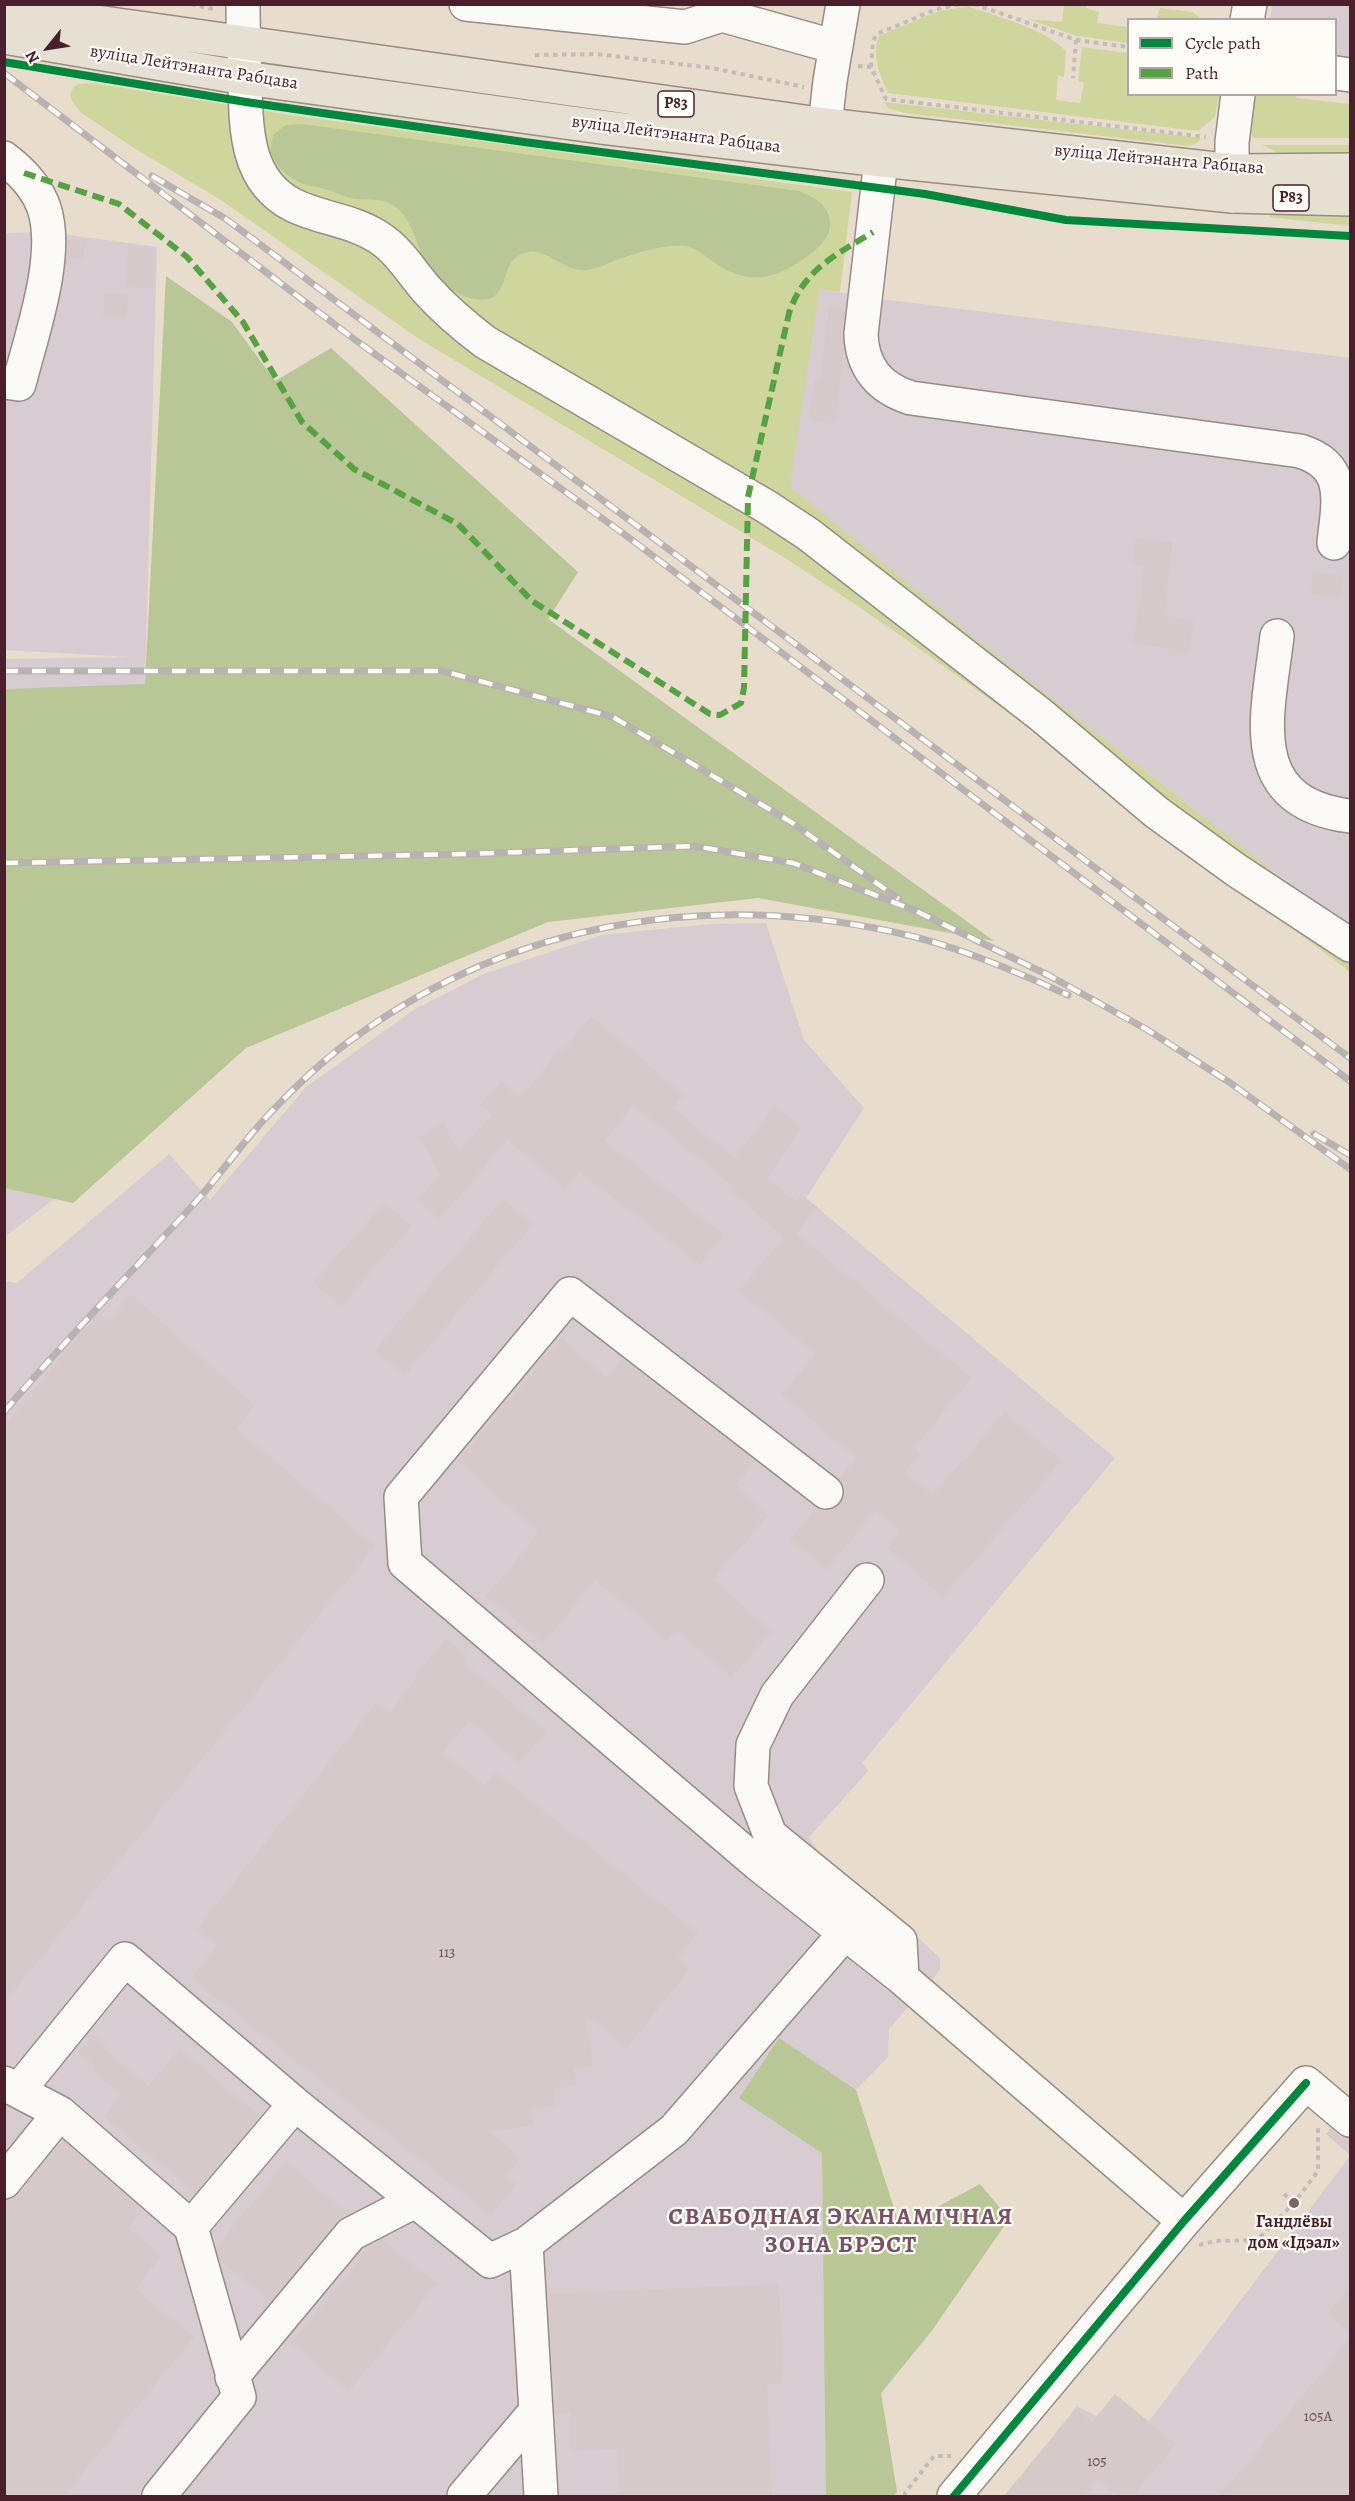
<!DOCTYPE html>
<meta charset="utf-8">
<style>
body{margin:0}
#map{position:relative;width:1355px;height:2501px;overflow:hidden;background:#e8dccc;font-family:Alegreya,serif}
canvas{display:block}
.frame{position:absolute;inset:0;border:6px solid #4a1f2b;pointer-events:none}
.legend{position:absolute;left:1127px;top:18px;width:210px;height:78px;box-sizing:border-box;background:#fdfcf7;border:2px solid #b5a4a5;margin:0;padding:8px 10px;list-style:none;font-size:18px;color:#4a1f2b}
.legend li{display:flex;align-items:center;gap:12px;height:30px}
.legend b{width:30px;border:2px solid #b5a4a5}
.north{position:absolute;left:18px;top:18px;width:60px;height:60px;-webkit-text-stroke:4px #fdfcf7;paint-order:stroke;rotate:240deg;font-size:16px;font-weight:700;line-height:24px;text-align:center;color:#4a1f2b}
.north::after{content:'';display:block;margin:auto;width:21px;height:27px;background:#4a1f2b;clip-path:polygon(50% 0,100% 100%,50% 72%,0 100%)}
</style>
<div id="map">
<canvas width="1355" height="2501"></canvas>
<div class="frame"></div>
<ul class="legend">
<li><b style="height:8px;background:#00873e"></b>Cycle path</li>
<li><b style="height:8px;background:#56a243"></b>Path</li>
</ul>
<div class="north">N</div>
</div>
<script>
const ctx = document.querySelector('canvas').getContext('2d');
ctx.lineJoin = 'round';
function paint(path, color) { ctx.fillStyle = color; ctx.fill(path, 'evenodd'); }
function strokePath(path, color, width, dash) { ctx.strokeStyle = color; ctx.lineWidth = width; ctx.lineCap = dash ? 'butt' : 'round'; ctx.setLineDash(dash || []); ctx.stroke(path); }
function drawText(font, color, halo, rows, align = 'center') {
  ctx.font = font + ' Alegreya,serif'; ctx.lineWidth = 4.5; ctx.setLineDash([]); ctx.textBaseline = 'middle'; ctx.strokeStyle = halo; ctx.fillStyle = color; for (const [text, x, y, turn = 0] of rows) {
    ctx.save(); ctx.translate(x, y); ctx.rotate((+turn || 0) * Math.PI / 180); ctx.textAlign = isNaN(turn) ? turn : align; if (halo) ctx.strokeText(text, 0, 0); ctx.fillText(text, 0, 0); ctx.restore();
  }
}
const industrial = new Path2D(`
 M1272,5H1350V60L1336,58V20H1270Z
 M48,232L157,247L145,684L178,1102L5,1237V659L131,657L5,650L4,233Z
 M820,289L866,297L1350,358V931L966,631L789,486Z
 M766,923L804,1040L864,1108L806,1198L1115,1458L862,1763L868,1771L809,1837L820,1855L911,1931L940,1958V1970L889,2029L888,2057L856,2090L933,2329L881,2394L897,2492L893,2496H5L4,1281L17,1283L169,1154L210,1200L306,1087L415,1009L486,973L602,935L711,924Z
 M1350,2156V2496H1005L1077,2406L1137,2437Z`);
const green = new Path2D(`
 M1064,5H1086V8L1099,12L1097,23L1128,27V43L1077,36L1028,19L1062,22Z
 M968,6C999,18 1042,27 1066,51L1064,77L1058,75L1056,100L1080,103L1084,83L1078,81L1082,47L1128,53V94L1219,95L1215,117L1198,131L888,93C880,74 871,57 879,36L936,12Z
 M1160,8L1193,12L1201,19H1156Z
 M93,83L290,115L852,192L840,292L820,289L790,486L966,631L1350,931V972C1164,832 981,684 785,558L419,339L221,200L134,148L80,112L72,101L70,94L73,88L78,84Z
 M1247,95H1296V98L1350,104V138H1254L1247,127Z
 M884,102L1201,138L1197,143L1188,146L905,113L888,108Z
 M1262,145H1350V156L1282,154Z
 M1273,211L1350,213V226L1268,217L1273,214Z`);
const forest = new Path2D(`
 M301,124L799,191C815,197 831,206 830,226C829,240 816,250 806,257C775,280 748,286 715,263C704,256 697,247 684,246C664,244 640,252 622,258C610,262 600,268 587,270C564,273 548,248 528,252C494,258 516,306 474,299C457,296 435,279 427,265C414,243 412,208 382,201C372,198 361,201 350,198C342,196 334,191 325,189C319,187 313,187 307,185C293,182 271,165 271,149C271,145 272,139 273,135L286,125Z
 M166,276L232,322L275,381L331,348L578,572L548,619L994,941L758,898L548,922L246,1048L73,1203L5,1188V689L145,684Z
 M779,2038L856,2090L900,2227L980,2184L1009,2219L933,2329L881,2393L897,2492L893,2496H826L822,2153L739,2098Z`);
const building = new Path2D(`
 M67,239L85,241L83,260L67,258Z
 M128,246L155,249L153,288L126,287Z
 M105,293L128,294L127,317L103,316Z
 M829,307L845,309L842,332L844,351L835,423L809,419L815,379H820Z
 M1136,538L1173,542L1164,616L1194,622L1188,653L1133,642L1142,596H1140L1144,566L1132,564Z
 M1313,572L1342,575L1340,597L1311,594Z
 M592,1016L684,1095L673,1108L734,1158L775,1106L801,1127L767,1178L796,1202L801,1195L817,1207L797,1234L972,1378L914,1448L920,1453L905,1472L933,1495L1005,1412L1061,1461L943,1597L887,1548L901,1532L875,1510L827,1570L790,1539L816,1508L824,1511L833,1509L840,1504L845,1494L843,1485L839,1479L856,1458L781,1394L816,1354L739,1291L784,1237L731,1191L733,1186L633,1105L605,1141L724,1235L700,1265L580,1172L565,1191L531,1159L508,1140L439,1219L418,1200L440,1174L419,1137L443,1123L459,1152L492,1115L480,1104L501,1081L520,1099L560,1049L562,1051Z
 M503,1199L533,1224L405,1375L375,1350Z
 M384,1203L411,1226L341,1306L314,1282Z
 M131,1294L254,1405L237,1429L375,1546L4,2003V1426L98,1313L109,1322Z
 M562,1338L606,1377L622,1358L756,1461L736,1485L768,1515L713,1580L772,1631L731,1677L677,1630L667,1641L596,1580L543,1643L486,1596L539,1533L458,1461Z
 M446,1638L467,1656L463,1662L546,1731L519,1763L469,1721L443,1753L484,1785L495,1772L698,1933L677,1960L689,1970L627,2048L584,2014L593,2066L574,2069L576,2084L553,2088L556,2106L531,2109L534,2125L489,2132L520,2157L506,2176L516,2184L491,2216L191,1978L217,1946L196,1930L377,1702L390,1712L417,1678L415,1676Z
 M93,2035L106,2045L103,2048L149,2086L179,2049L260,2116L195,2193L104,2117L122,2095L93,2070L95,2067L78,2053Z
 M1331,2128L1338,2135L1350,2138V2155L1326,2134Z
 M65,2142L143,2210L128,2228L162,2255L135,2289L194,2337L64,2496H4V2200L11,2199L18,2194L59,2144Z
 M286,2162L346,2211L270,2302L220,2260L216,2247Z
 M382,2239L437,2284L349,2391L291,2343L372,2244Z
 M779,2284L783,2383L767,2384L772,2496H620L618,2449L571,2451L570,2413L555,2414L548,2294Z
 M1350,2286V2333L1327,2314Z
 M1350,2338V2496H1220Z
 M1115,2394L1176,2444L1133,2496H1118L1098,2480L1084,2496H1004L1076,2409L1092,2422Z`);
const path = new Path2D(`
 M191,4L213,9
 M974,4L1076,40L1073,78
 M1076,40L1128,47
 M535,55L597,54L712,68L804,87
 M858,66L871,67L886,99L1206,137
 M871,67L873,41L877,34L934,10L959,4
 M1284,2194L1294,2203
 M1199,2245L1215,2241L1257,2240L1294,2203L1318,2171V2127
 M905,2496V2493L934,2456H951`);
const minor = new Path2D(`
 M243,4C243,29 244,53 245,77C246,125 244,180 293,205C321,219 352,220 378,237C399,250 412,273 427,290C445,310 464,326 485,342L767,507L808,534L1041,715L1156,812L1236,870L1350,945
 M466,4L685,27L722,15L836,47
 M1247,20L1250,4
 M1336,73L1350,75
 M822,153L830,81L843,4
 M4,158C21,171 37,187 44,208C60,256 31,336 19,384L4,382
 M881,160L861,334C862,367 879,388 911,398L1300,451C1349,466 1338,503 1334,543
 M1232,196V142L1238,94
 M1277,636C1268,714 1241,802 1350,816
 M826,1492L570,1294L401,1497L405,1563L758,1864L902,1978L1184,2221
 M867,1580L777,1695L753,1745L751,1786L770,1835L900,1941L902,1978
 M4,2083L18,2091L125,1959L295,2104
 M18,2091L60,2113L191,2227
 M4,2182L60,2113
 M526,2244L541,2496
 M232,2377L351,2234L415,2201
 M159,2496L239,2397L191,2227L295,2104L490,2261L526,2244L674,2130L845,1933
 M464,2496L536,2411
 M954,2496L1184,2221L1306,2083L1350,2120`);
const highway = new Path2D(`
 M4,9L826,125L1233,171L1350,170
 M4,37L245,78L608,128L881,160L1232,196L1350,199`);
const rail = new Path2D(`
 M4,73L354,339L628,537L1350,1081
 M152,176L226,219L1350,1058
 M4,671H443L613,717L791,822L899,899
 M4,863L468,854L694,846L793,863L916,911L1048,975L1146,1029L1229,1082L1350,1169
 M1314,1134L1350,1155
 M4,1412C67,1338 136,1268 201,1196C226,1167 248,1135 275,1108C301,1081 330,1054 361,1033C518,921 707,892 894,932C955,945 1012,970 1068,995`);
const quiet = new Path2D(`
 M24,173L119,204L187,257L243,322L302,422L354,469L458,524L532,601L710,714L720,715L741,703L744,688L748,497L789,313C804,269 836,255 873,232`);
const cycleway = new Path2D(`
 M4,62L246,102L524,142L925,194L1066,220L1350,236
 M954,2496L1184,2221L1306,2083`);
const markers = [
 [1294,2203,6,"#816163"]
];
const numberNames = [
 ["113",447,1953],
 ["105А",1318,2417],
 ["105",1097,2462]
];
const shields = [
 [676,104,36],
 [1291,198,36]
];
const shieldNames = [
 ["Р83",676,104],
 ["Р83",1291,198]
];
const streetNames = [
 ["вуліца Лейтэнанта Рабцава",194,68,9],
 ["вуліца Лейтэнанта Рабцава",676,135,7],
 ["вуліца Лейтэнанта Рабцава",1159,160,5]
];
const poiNames = [
 ["Гандлёвы",1294,2223],
 ["дом «Ідэал»",1294,2244]
];
const districtNames = [
 ["СВАБОДНАЯ ЭКАНАМІЧНАЯ",841,2218],
 ["ЗОНА БРЭСТ",841,2246]
];
paint(industrial, '#d7ccd2');
paint(green, '#ced69e');
paint(forest, '#b9c695');
paint(building, '#d6c9ca');
strokePath(minor, '#988b85', 36);
strokePath(highway, '#988b85', 36);
strokePath(path, '#c3bcba', 4, [4.5, 4.5]);
strokePath(minor, '#fcfaf7', 33);
strokePath(highway, '#e6e0d3', 33);
strokePath(rail, '#b9b2b2', 7);
strokePath(rail, '#fdfcf7', 4.5, [14]);
strokePath(quiet, '#56a243', 6, [12, 6]);
strokePath(cycleway, '#00873e', 8);
for (const [x, y, r, color] of markers) { const dot = new Path2D(); dot.arc(x, y, r, 0, 2 * Math.PI); ctx.fillStyle = color; ctx.fill(dot); strokePath(dot, '#fdfcf7', 2); }
drawText('15px', '#6d4a53', null, numberNames);
for (const [x, y, w] of shields) { const box = new Path2D(); box.roundRect(x - w / 2, y - 13, w, 26, 4.5); ctx.fillStyle = '#fdfcf7'; ctx.fill(box); strokePath(box, '#4a1f2b', 1.5); }
drawText('bold 16px', '#4a1f2b', null, shieldNames);
drawText('18px', '#4a1f2b', '#fdfcf7', streetNames);
drawText('bold 18px', '#4a1f2b', '#fdfcf7', poiNames);
ctx.letterSpacing = '1.5px';
drawText('bold 24px', '#7a5166', '#fdfcf7', districtNames);
ctx.letterSpacing = '0px';
</script>
